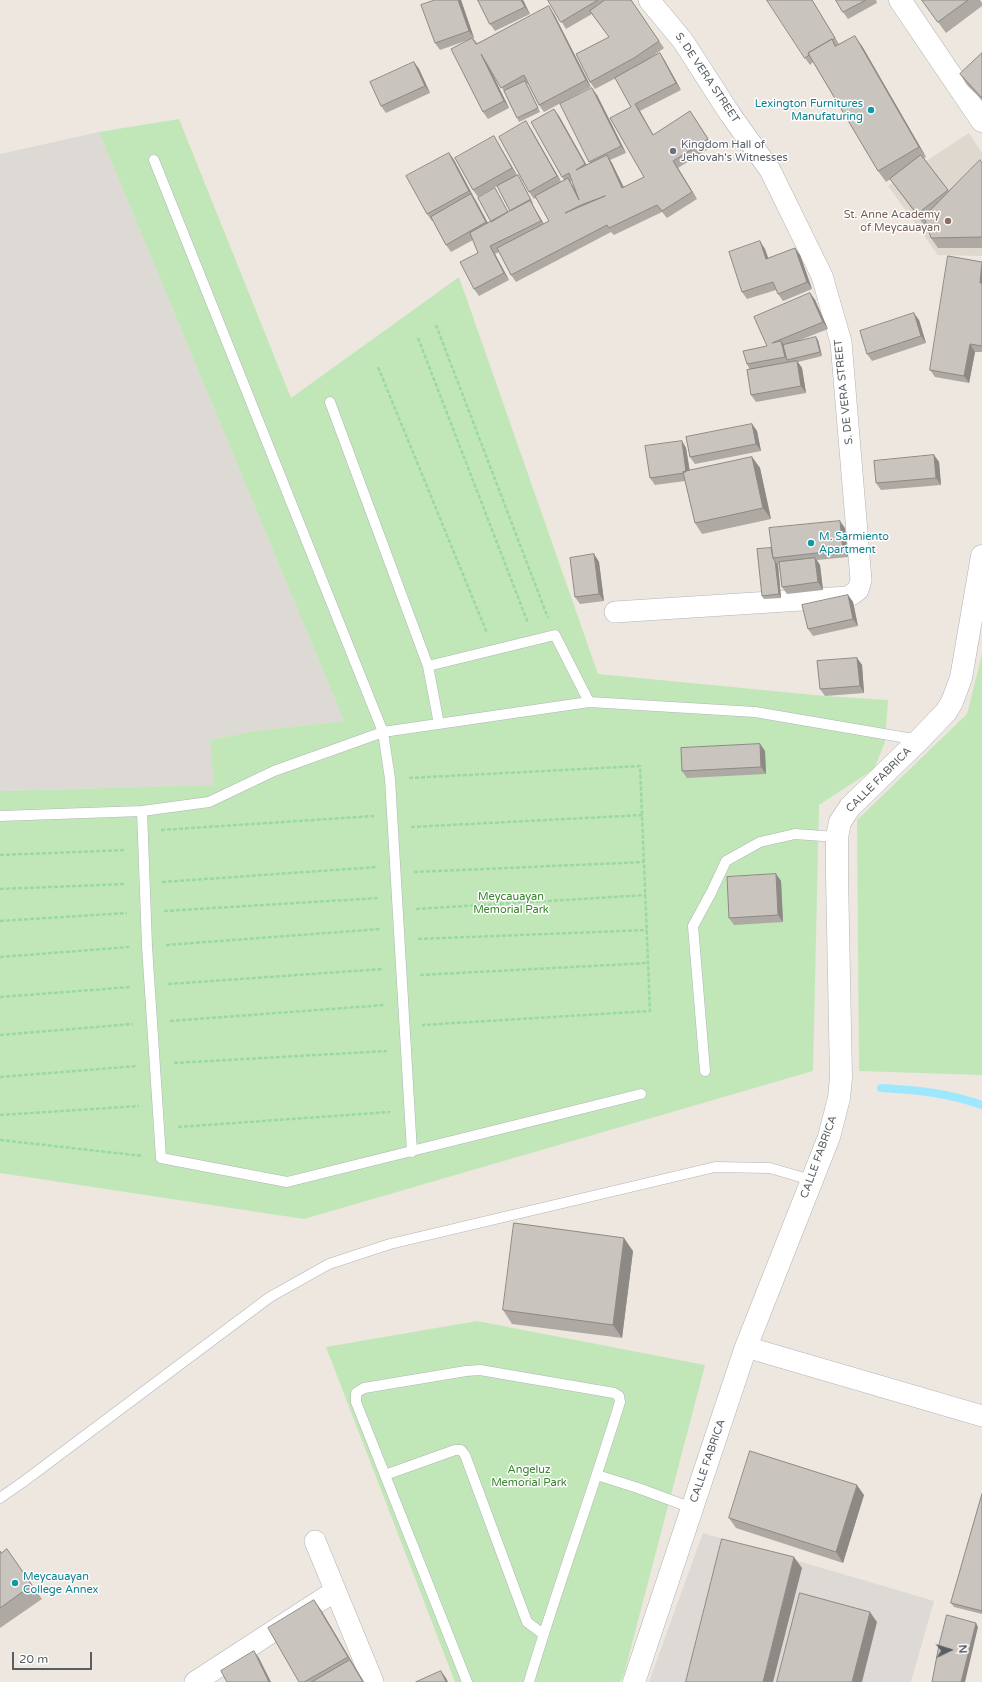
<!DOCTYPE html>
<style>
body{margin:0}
#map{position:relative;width:982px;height:1682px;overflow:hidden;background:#ede7df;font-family:"Varela Round",sans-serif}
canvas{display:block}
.north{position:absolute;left:930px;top:1630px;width:40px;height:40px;-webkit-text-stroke:3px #fff;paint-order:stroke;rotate:86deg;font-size:11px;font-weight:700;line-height:16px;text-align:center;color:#585e62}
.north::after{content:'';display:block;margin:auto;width:14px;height:18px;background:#585e62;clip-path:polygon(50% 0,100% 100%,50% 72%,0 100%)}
.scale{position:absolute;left:12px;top:1652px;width:80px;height:18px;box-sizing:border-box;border:2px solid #585e62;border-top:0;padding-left:5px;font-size:12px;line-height:14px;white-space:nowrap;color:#585e62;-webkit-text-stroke:3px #fff;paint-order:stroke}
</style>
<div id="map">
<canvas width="982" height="1682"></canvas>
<div class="north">N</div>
<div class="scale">20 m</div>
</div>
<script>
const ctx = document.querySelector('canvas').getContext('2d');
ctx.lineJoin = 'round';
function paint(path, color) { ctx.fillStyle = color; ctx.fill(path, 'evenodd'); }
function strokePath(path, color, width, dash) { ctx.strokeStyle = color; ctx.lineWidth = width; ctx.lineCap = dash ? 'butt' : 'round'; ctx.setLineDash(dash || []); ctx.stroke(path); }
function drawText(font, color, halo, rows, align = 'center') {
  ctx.font = font + ' "Varela Round",sans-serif'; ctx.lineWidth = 3; ctx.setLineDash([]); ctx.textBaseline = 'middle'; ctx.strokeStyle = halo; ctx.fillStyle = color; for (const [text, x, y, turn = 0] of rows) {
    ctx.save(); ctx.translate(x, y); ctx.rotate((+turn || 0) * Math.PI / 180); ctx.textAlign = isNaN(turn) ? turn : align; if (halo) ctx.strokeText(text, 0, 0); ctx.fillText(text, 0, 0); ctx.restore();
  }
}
const industrial = new Path2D(`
 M99,132L344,721L255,731L210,740L215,785L0,791V154Z
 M703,1533L934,1601L911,1682H649Z`);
const education = new Path2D(`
 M969,133L982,153V256L938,255L888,186Z`);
const green = new Path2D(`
 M179,119L291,398L459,277L598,674L825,696L888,700L885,742L874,769L819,805L813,1071L304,1219L0,1173V791L214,785L210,740L255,731L344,721L99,132Z
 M982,654V1075L859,1071L857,820L967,714Z
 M477,1321L705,1365L624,1674L620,1682H455L326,1347Z`);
const stream = new Path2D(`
 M881,1088C918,1090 947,1093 982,1105`);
const path = new Path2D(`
 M436,325L548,618
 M418,338L528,623
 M378,367L487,633
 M409,778L640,766L650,1011L422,1025
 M411,827L643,815
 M161,830L374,816
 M0,855L125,850
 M414,872L644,862
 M162,882L377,867
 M0,889L125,884
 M416,909L646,895
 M164,911L379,898
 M0,921L127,913
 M418,939L647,930
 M166,945L380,929
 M0,957L129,947
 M420,975L648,963
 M168,984L383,969
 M0,997L131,987
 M170,1021L384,1005
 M0,1035L133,1024
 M174,1063L387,1051
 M0,1077L137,1066
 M0,1115L139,1106
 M178,1127L390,1112
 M0,1140L143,1156`);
const service = new Path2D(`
 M154,160L383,732L390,779L412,1152
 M330,402L428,666L439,724
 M428,666L555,635L589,702
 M142,811L147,946L161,1158L287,1182L641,1094
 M0,816L142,811L209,802L274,771L383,732L589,702L755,712L919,740
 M705,1071L693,926L711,893L726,861L760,842L795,834L837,837
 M385,1475L455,1450H461L465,1455L527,1622L543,1634
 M597,1475L638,1488L692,1508
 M0,1498L23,1482L270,1297L329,1264L390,1244L715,1167L770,1168L811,1180
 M467,1682L356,1402V1393L364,1388L466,1371L480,1370L614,1393L619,1396L620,1402C591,1496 557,1588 529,1682`);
const minor = new Path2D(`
 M615,612L848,597L858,590L861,580L841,342L822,276L770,170L730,114L683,41L649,0
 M746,1347L982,1416
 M315,1541L373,1682
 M195,1682L335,1591`);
const tertiary = new Path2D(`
 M900,0L982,121
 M634,1682L746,1347L829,1137L839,1098L841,1078L837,875V837L840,822L850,807L919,740L946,712L952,702L961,678L982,556`);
const wall = new Path2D(`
 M461,0L474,38H473L477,43L554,14L591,87L544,112L539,105L528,83L527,84L540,112L519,122L517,118L504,91L489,67L509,108L488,119L483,112L468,40L440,50L435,43Z
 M478,0H523L530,14L495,31L490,24Z
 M548,0H631L664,48L645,62L660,53L665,61L681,90L640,111L653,135L695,118L713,146L678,168L697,199L667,218L662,212L614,235L611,232L516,282L511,275L499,252L495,254L509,280L479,296L474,289L478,253L473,240L451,252L446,245L433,221H432L427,214L449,153L454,160L488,223L491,222L495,188L508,212L510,211L497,186L478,197L473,190L498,143L517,175L520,179L533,203L532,204L544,224L549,221L536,198L534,199L529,192L531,129L561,182L564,180L562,177L559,116L586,165L590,163L589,162L597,95L626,153L610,160L624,187L644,177L631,107L616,78L595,89L590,82L609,37L592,14L566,29ZM572,181L577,193L570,182Z
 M812,0L839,44L862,46L926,157L924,158L949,191L982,163V248H938L931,238L926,223L924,225L898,190L890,179L892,178L886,182L878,171L813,62L810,65L805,58Z
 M836,0H876L877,3L848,19L843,12Z
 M922,0H980L982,3V6L946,33Z
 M982,53V100L967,85L960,74Z
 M414,62L419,69L430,93L386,113L381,106Z
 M765,249L768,258L800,255L812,289L783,301L778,294L776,290L747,299L742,292Z
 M982,262V352H975L969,383L935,377L930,370Z
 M810,293L815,300L828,329L800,340H818L822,356L798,362L802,368L806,393L756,402L751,395L750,370L747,364L767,346Z
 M919,320L926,343L872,361L867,354Z
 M752,424L757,431L761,451L695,464L690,457Z
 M682,441L686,448L690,471L752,457L760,468L771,519L702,534L695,523L685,481L655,485L650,478Z
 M934,455L939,462L941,485L881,490L876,483Z
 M845,528L848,557L817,560L820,565L823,590L787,594L782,587L779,564L778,565L781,598L764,599L762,596L771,548Z
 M594,554L599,562L604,601L580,604L575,597Z
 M848,595L853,602L858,626L813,636L808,629Z
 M857,658L862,665L864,693L825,696L820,689Z
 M760,744L765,751L766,774L687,778L682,771Z
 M776,874L781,881L783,922L734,925L729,918Z
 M633,1251L622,1338L512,1324L503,1310Z
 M982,1494V1614L954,1607L951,1603Z
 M864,1495L843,1563L736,1528L729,1518Z
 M7,1549L42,1599L0,1628V1551L1,1553Z
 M321,1610L355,1667L364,1682H299Z`);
const shadedWall = new Path2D(`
 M458,0H461L474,38L469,31Z
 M521,0H523L530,14L525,7Z
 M549,6L554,14L591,87L586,80Z
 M855,36L862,46L926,157L919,147Z
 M660,53L665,61L681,90L676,83Z
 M481,54L486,61L509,108L504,101Z
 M414,62L419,69L430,93L425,86Z
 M592,88L597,95L626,153L621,146Z
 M635,104L640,111L658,143L653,135Z
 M554,109L559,116L590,171L585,164Z
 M526,121L531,129L562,183L557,176Z
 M494,136L498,143L517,175L512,168Z
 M449,153L454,160L474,198L469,191Z
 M607,155L612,163L627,195L622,188Z
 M673,161L678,168L697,199L692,192Z
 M568,178L573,186L583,204L579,200Z
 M471,194L476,201L491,229L486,222Z
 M530,200L546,228L541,221Z
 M760,241L765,249L771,266L766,259Z
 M490,246L495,254L509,280L504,273Z
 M795,248L800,255L812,289L807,282Z
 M982,262V286L980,283Z
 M810,293L815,300L828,329L823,322Z
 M914,313L919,320L926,343L921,336Z
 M816,337L818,340L822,356L820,352Z
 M781,341L786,348L787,360L790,364L785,357Z
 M970,344L975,352L969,383L964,376Z
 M797,361L802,368L806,393L801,386Z
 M752,424L757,431L761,451L756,444Z
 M682,441L686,448L691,480L686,473Z
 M934,455L939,462L941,485L936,478Z
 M752,457L760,468L771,519L763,508Z
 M840,521L845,528L848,557L843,550Z
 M594,554L599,562L604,601L599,594Z
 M815,558L820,565L823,590L818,582Z
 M775,561L778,565L781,598L779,594Z
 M848,595L853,602L858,626L853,619Z
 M857,658L862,665L864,693L860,686Z
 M760,744L765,751L766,774L761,767Z
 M776,874L781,881L783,922L778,915Z
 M624,1238L633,1251L622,1338L613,1325Z
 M857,1485L864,1495L843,1563L836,1552Z
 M794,1557L802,1568L773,1682H763Z
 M314,1600L321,1610L355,1667L348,1657Z
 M870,1612L877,1622L862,1682H852Z
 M976,1623L978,1627L965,1682H961Z
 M254,1651L259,1658L271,1682H269Z
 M350,1660L355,1667L364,1682H363Z
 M441,1671L446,1678L448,1682H446Z`);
const building = new Path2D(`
 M435,0H458L469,31L435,43L421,5Z
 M478,0H521L525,7L490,24Z
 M548,0H598L561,22Z
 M605,0H631L659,41L634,58L590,82L576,54L609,37L590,11Z
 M767,0H812L835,38L832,40V39L808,53L809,55L805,58Z
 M836,0H866L843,12Z
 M922,0H968L938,22Z
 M549,6L586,80L539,105L524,75L501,88L481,54L504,101L483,112L451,49L472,38L476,44Z
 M855,36L919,147L878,171L808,53L832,39L835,46Z
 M660,53L676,83L635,104L653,135L690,111L708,139L673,161L692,192L662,211L657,205L609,228L607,225L511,275L497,248L549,221L535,196L568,178L579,200L569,173L562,177L531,122L554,109L585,164L576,170L607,155L622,188L644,177L610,118L631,107L615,78ZM605,196L565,213L581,205Z
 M982,53V98L960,74Z
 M414,62L425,86L381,106L370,82Z
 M525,81L538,108L517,118L504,91Z
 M592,88L621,146L589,162L560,104Z
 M526,121L557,176L529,192L499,137Z
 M494,136L512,168L473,190L455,158Z
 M449,153L469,191L427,214L406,176Z
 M921,155L948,190L917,214L890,179Z
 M980,160L982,163V237L931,238L924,217Z
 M518,175L531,200L510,211L497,186Z
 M495,188L508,212L491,222L478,198Z
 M471,194L486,222L446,245L431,217Z
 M530,200L541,221L490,246L504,273L474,289L460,262L478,253L470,233Z
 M760,241L766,259L795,248L807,282L778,294L773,282L742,292L729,252Z
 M948,256L982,262L980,283H982V346L970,344L964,376L930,370Z
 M810,293L823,322L772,343L781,341L785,357L747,364L743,351L767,346L754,317Z
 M914,313L921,336L867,354L860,331Z
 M816,337L820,352L787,360L783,345Z
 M797,361L801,386L751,395L747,370Z
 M752,424L756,444L690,457L686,437Z
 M682,441L686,472H683L684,473L650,478L645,446Z
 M934,455L936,478L876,483L874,461Z
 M752,457L763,508L695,523L683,472Z
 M840,521L843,550L773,558L769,528Z
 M771,548L773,558L775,561L779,594L762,596L757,549Z
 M594,554L599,594L575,597L570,558Z
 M815,558L818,582L782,587L779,562Z
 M848,595L853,619L808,629L802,605Z
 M857,658L860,686L820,689L817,661Z
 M760,744L761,767L682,771L681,748Z
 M776,874L778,915L729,918L727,877Z
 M514,1223L624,1238L613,1325L503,1310Z
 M750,1451L857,1485L836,1552L729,1518Z
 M982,1494V1611L951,1603Z
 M722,1539L794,1557L763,1682H686Z
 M7,1549L32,1585L0,1608V1551L1,1553Z
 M800,1593L870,1612L852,1682H777Z
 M314,1600L348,1657L304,1682H299L268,1628Z
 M947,1615L976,1623L961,1682H932L939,1645Z
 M254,1651L269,1682H227L221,1671Z
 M350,1660L363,1682H312Z
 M441,1671L446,1682H416Z`);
const markers = [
 [871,110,4,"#0f9aa8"],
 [673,151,4,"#6b7280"],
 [948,221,4,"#8d6e63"],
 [811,543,4,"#0f9aa8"],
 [15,1583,4,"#0f9aa8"]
];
const streetNames = [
 ["S. DE VERA STREET",707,78,56],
 ["S. DE VERA STREET",844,392,-96],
 ["CALLE FABRICA",879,780,-45],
 ["CALLE FABRICA",819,1157,-70],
 ["CALLE FABRICA",708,1461,-71]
];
const cultureNames = [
 ["Lexington Furnitures",863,104,"right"],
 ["Manufaturing",863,117,"right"],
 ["M. Sarmiento",819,537],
 ["Apartment",819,550],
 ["Meycauayan",23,1577],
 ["College Annex",23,1590]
];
const worshipNames = [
 ["Kingdom Hall of",681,145],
 ["Jehovah's Witnesses",681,158]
];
const educationNames = [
 ["St. Anne Academy",940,215],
 ["of Meycauayan",940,228]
];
const parkNames = [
 ["Meycauayan",511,897],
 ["Memorial Park",511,910],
 ["Angeluz",529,1470],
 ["Memorial Park",529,1483]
];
paint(industrial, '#ddd9d4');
paint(education, '#dfd8cf');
paint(green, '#c1e7b8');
strokePath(stream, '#9de7ff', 8);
strokePath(service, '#b0b4b8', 11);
strokePath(minor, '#b0b4b8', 22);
strokePath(tertiary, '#b0b4b8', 23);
strokePath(path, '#9ada9f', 2.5, [4, 2]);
strokePath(service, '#fff', 10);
strokePath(minor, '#fff', 21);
strokePath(tertiary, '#fff', 22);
paint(wall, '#aea9a3');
paint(shadedWall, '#8d8985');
paint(building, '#cac4be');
strokePath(building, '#8d8985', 1);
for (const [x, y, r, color] of markers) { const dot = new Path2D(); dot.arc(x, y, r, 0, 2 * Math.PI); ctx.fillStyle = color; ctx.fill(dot); strokePath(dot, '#fff', 1.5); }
drawText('11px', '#585e62', '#fff', streetNames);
drawText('11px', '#0d838f', '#fff', cultureNames, 'left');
drawText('11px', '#5b616d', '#fff', worshipNames, 'left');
drawText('11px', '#785e54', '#fff', educationNames, 'right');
drawText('11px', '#39842d', '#fff', parkNames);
</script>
